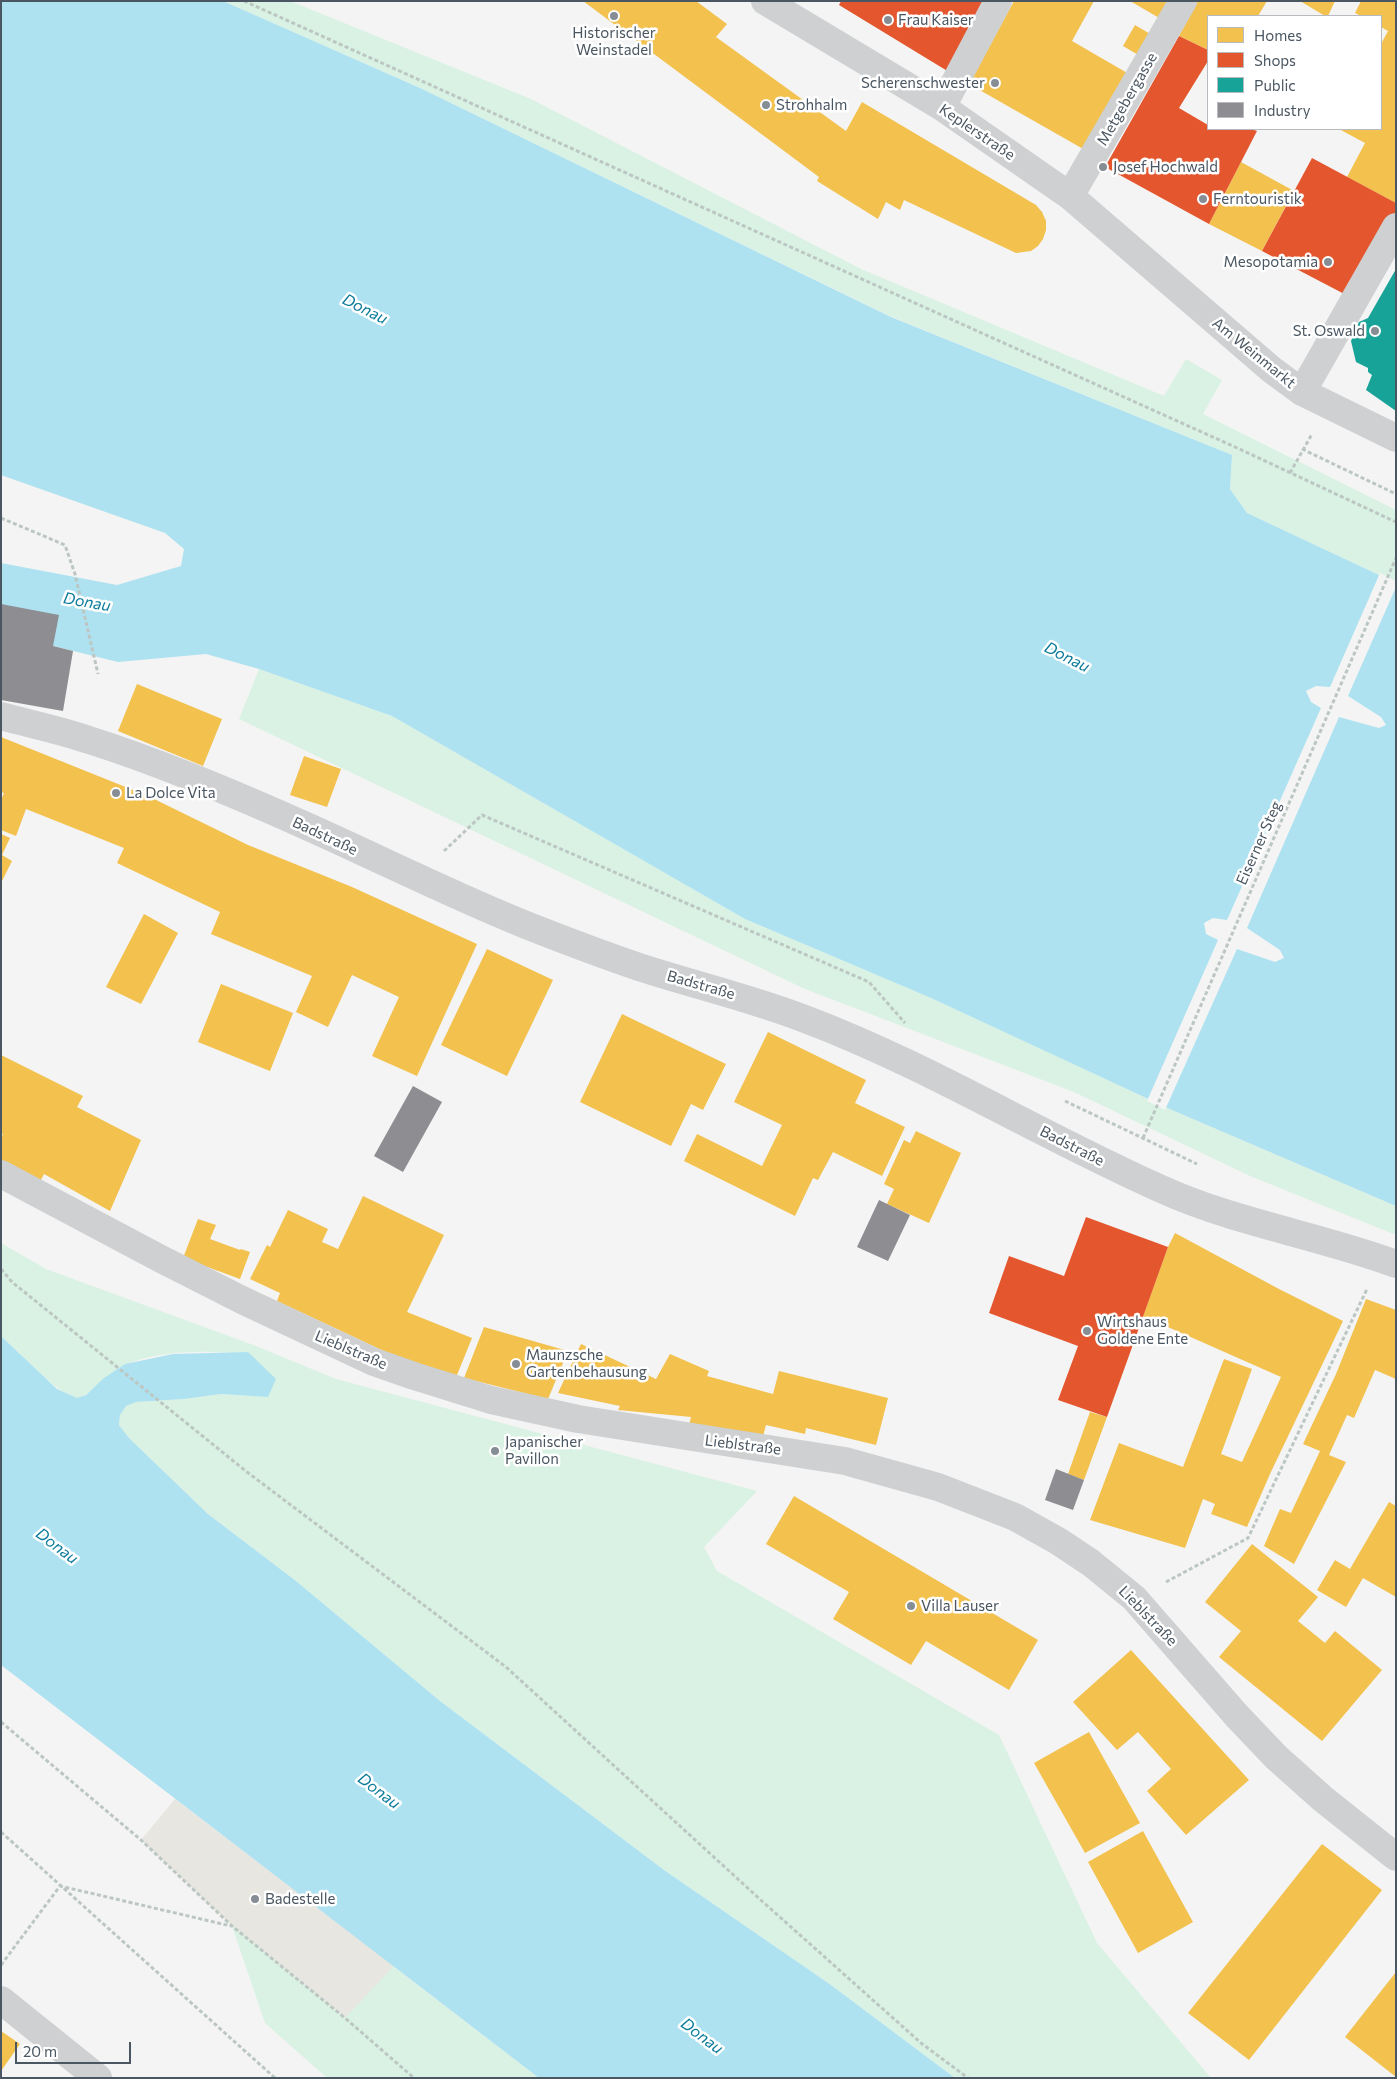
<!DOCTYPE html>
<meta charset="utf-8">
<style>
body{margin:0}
#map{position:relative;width:1397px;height:2079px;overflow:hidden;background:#f4f4f4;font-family:Commissioner,sans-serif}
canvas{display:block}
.frame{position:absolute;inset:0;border:2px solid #4a5661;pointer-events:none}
.legend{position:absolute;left:1207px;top:15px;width:175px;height:115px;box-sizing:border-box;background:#fff;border:1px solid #b7bbc0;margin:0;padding:6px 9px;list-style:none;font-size:15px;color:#4a5661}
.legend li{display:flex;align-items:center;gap:10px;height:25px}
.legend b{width:25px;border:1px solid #b7bbc0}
.scale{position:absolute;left:15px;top:2042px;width:116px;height:22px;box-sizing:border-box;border:2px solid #4a5661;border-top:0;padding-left:6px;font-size:15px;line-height:18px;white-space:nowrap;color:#4a5661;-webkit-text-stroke:4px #fff;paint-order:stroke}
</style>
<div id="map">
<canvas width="1397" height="2079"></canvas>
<div class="frame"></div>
<ul class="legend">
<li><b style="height:14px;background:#f2c14e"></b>Homes</li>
<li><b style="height:14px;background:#e4572e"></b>Shops</li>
<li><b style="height:14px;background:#17a398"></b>Public</li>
<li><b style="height:14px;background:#8d8d92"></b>Industry</li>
</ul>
<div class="scale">20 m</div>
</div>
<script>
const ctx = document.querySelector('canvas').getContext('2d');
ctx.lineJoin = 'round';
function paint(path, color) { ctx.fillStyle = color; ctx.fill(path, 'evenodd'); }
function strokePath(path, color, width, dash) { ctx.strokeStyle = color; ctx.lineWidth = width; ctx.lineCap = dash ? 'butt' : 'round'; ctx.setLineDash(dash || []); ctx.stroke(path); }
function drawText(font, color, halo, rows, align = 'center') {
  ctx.font = font + ' Commissioner,sans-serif'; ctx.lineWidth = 5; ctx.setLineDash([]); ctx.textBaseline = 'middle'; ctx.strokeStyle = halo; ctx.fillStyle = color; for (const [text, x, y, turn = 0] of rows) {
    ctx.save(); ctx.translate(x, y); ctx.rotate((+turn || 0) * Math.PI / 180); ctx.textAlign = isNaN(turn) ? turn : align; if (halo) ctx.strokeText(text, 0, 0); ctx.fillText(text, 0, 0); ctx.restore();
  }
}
const green = new Path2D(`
 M223,1H290L531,99L861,269L1164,396L1186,359L1222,380L1203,414L1396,510V583L1247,513L1230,489L1232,455L892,317L420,88Z
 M259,669L392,716L745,919L931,998L1172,1110L1396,1206V1235L1250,1176L1074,1092L805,989L239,719Z
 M1,1243L46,1269L256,1346L336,1379L757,1491L704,1547L717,1571L999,1735L1097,1943L1211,2078H955L831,1985L664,1870L440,1701L296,1581L208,1514L129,1438L119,1425L120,1415L126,1406L136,1402L184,1399L221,1394L268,1397L248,1352C231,1354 215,1351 198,1352C175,1352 149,1355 127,1364C114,1368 87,1398 77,1398C61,1398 16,1348 1,1336Z
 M271,1873L539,2078H327L265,2023L232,1926Z`);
const sand = new Path2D(`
 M175,1799L394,1966L345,2018L232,1926L141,1840Z`);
const water = new Path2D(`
 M1,1H223L420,88L891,317L1232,455L1230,489L1247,513L1396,583V1206L1172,1110L931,998L745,919L392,716L259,669L206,654L118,662L53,646L1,604V563L117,585L181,566L184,549L165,533L1,475Z
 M1,1336L57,1389L77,1398L86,1395L104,1378L125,1364L173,1354L248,1352L276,1379L268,1397L221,1394L184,1399L136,1402L126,1406L120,1415L119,1425L129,1438L208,1514L296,1581L440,1701L664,1870L831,1985L955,2078H539L1,1665Z`);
const pier = new Path2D(`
 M1380,573L1396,581V587L1348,696L1381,717L1386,725L1379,728L1339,717L1247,928L1280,950L1284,958L1275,962L1237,949L1165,1110L1147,1101L1218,940L1206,934L1204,923L1213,918L1227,920L1321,708L1311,702L1306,691L1316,686L1330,687Z`);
const homes = new Path2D(`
 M583,1H696L727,24L716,37L846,131L862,102L1036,205L1042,212L1046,221V230L1043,239L1038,246L1031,251L1016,253L904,200L900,210L886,202L878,219L817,181L819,177Z
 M1014,1H1094L1072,41L1129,74L1085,150L969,84Z
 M1130,1H1171L1161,19Z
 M1198,1H1267L1258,16H1208V50L1179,36Z
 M1300,1H1335L1328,16H1325Z
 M1361,1H1396V203L1347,177L1365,143L1339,129H1381V44L1388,31L1381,27V16H1361L1355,13Z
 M1135,25L1152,35L1140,56L1123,46Z
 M1241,162L1294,191L1262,251L1209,224Z
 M137,684L222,719L203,766L118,731Z
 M1,737L148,796L248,845L352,887L477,944L417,1076L372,1056L399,997L352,975L328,1027L296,1012L312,976L211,934L220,912L117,863L124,848L26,809L16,836L1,830V800L4,793L1,792Z
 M304,756L341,769L327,807L290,795Z
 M1,834L10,838L2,855L12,861L1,883Z
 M144,914L178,933L141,1004L106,987Z
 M487,949L553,980L507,1076L441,1045Z
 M221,984L293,1013L270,1071L198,1042Z
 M622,1014L726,1064L703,1110L691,1104L671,1146L580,1102Z
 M768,1032L866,1080L855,1103L905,1127L882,1176L833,1152L818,1180L813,1178L795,1216L684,1161L697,1134L762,1166L782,1125L734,1102Z
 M1,1055L83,1096L77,1107L141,1140L110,1211L44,1174L41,1180L1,1161V1138L3,1134L1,1133Z
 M916,1131L961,1153L929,1223L887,1204L894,1189L884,1184L904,1140L910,1143Z
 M363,1196L444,1235L407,1312L472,1338L455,1380L388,1353L277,1301L280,1293L250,1279L267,1245L270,1247L288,1210L328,1229L322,1242L338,1249Z
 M198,1219L216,1225L210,1239L240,1250L241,1249L250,1252L240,1279L183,1258Z
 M1175,1233L1279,1289L1343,1321L1270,1474L1247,1527L1211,1514L1215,1504L1203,1499L1185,1548L1090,1520L1119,1443L1183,1467L1224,1359L1252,1369L1221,1454L1242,1462L1281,1377L1143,1316L1168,1247Z
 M1366,1299L1396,1310V1379L1375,1370L1354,1418L1347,1415L1329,1455L1346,1462L1294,1564L1264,1546L1280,1509L1291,1513L1320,1451L1303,1444L1336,1374Z
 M484,1327L568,1351L548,1399L464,1378Z
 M581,1344L656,1379L670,1354L709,1371L707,1376L773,1394L779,1371L888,1398L876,1445L806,1428L805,1434L766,1425L762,1440L689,1425L691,1417L618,1410L620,1406L558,1393Z
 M1090,1412L1107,1417L1084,1480L1068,1474Z
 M794,1496L1038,1640L1009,1690L926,1641L911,1665L833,1619L849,1592L766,1544Z
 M1389,1502L1396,1506V1597L1363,1578L1346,1607L1317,1590L1335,1560L1350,1569Z
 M1252,1544L1318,1597L1298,1621L1325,1643L1335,1631L1382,1670L1322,1741L1219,1657L1241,1631L1205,1602Z
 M1131,1650L1249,1780L1186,1835L1147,1791L1171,1769L1138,1732L1117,1750L1073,1702Z
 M1089,1732L1140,1823L1085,1853L1034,1763Z
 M1143,1831L1193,1922L1138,1953L1088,1862Z
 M1322,1844L1382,1890L1249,2060L1188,2013Z
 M1396,1972V2077L1345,2037Z
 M1,2031L20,2044L1,2071Z`);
const shops = new Path2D(`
 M841,1H988L949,72L839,5Z
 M1179,36L1208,50V61L1179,108L1208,125V129H1251L1257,131L1209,224L1105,167Z
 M1312,158L1396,203V211L1350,297L1262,251Z
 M1086,1217L1168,1247L1107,1417L1058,1400L1078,1346L989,1313L1009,1256L1064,1276Z`);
const public = new Path2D(`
 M1396,269V411L1366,390L1372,375L1368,372V368L1356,362L1351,341L1359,322L1368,318Z`);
const industry = new Path2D(`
 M1,604L59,615L53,646L73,651L63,711L1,700Z
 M413,1086L442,1102L403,1172L374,1156Z
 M879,1200L910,1215L888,1261L857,1247Z
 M1056,1469L1084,1480L1073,1510L1045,1500Z`);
const path = new Path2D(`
 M244,1L1235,447L1396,522
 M1302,449L1396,494
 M1290,473L1312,434
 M1,518L65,545L75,574L98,674
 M444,851L482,815L869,982L905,1023
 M1065,1101L1197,1164
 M1143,1138L1396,558
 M1,1269L12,1282L247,1472L506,1667L763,1902L921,2043L968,2078
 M1166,1582L1248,1538L1367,1289
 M1,1722L141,1840L232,1926L345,2018L414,2078
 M1,1832L275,2078
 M1,1965L60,1886L231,1926`);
const minor = new Path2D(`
 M765,1L942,107L1070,196L1272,370L1302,392L1396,438
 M942,107L998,1
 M1070,196L1183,1
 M1302,392L1396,227
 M1,716C30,724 60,730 89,740C165,764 240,796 313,829C384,861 454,896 526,925C564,940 601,954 639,967C694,985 751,998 805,1019C927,1065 1040,1135 1159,1188C1235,1223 1318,1235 1396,1264
 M1,1174L161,1259L242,1300L374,1362L414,1376L491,1400L578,1419L845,1461L938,1487L1015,1517L1058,1541L1091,1563L1134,1598L1237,1716L1276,1757L1323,1799L1396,1857
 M1,2000L98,2078`);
const markers = [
 [614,16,5,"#868d94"],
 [888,20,5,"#868d94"],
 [995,83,5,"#868d94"],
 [766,105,5,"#868d94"],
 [1103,167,5,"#868d94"],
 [1203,199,5,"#868d94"],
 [1328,262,5,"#868d94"],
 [1375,331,5,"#868d94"],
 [116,793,5,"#868d94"],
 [1087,1331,5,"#868d94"],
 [516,1364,5,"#868d94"],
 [495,1451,5,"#868d94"],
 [911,1606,5,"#868d94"],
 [255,1899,5,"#868d94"]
];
const poiNames = [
 ["Frau Kaiser",898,20],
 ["Historischer",614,33,"center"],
 ["Weinstadel",614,50,"center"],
 ["Scherenschwester",985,83,"right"],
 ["Strohhalm",776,105],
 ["Josef Hochwald",1113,167],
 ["Ferntouristik",1213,199],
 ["Mesopotamia",1318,262,"right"],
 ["St. Oswald",1365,331,"right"],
 ["La Dolce Vita",126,793],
 ["Wirtshaus",1097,1322],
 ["Goldene Ente",1097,1339],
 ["Maunzsche",526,1355],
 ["Gartenbehausung",526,1372],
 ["Japanischer",505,1442],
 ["Pavillon",505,1459],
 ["Villa Lauser",921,1606],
 ["Badestelle",265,1899]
];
const streetNames = [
 ["Metgebergasse",1127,99,-60],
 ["Keplerstraße",977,132,34],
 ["Am Weinmarkt",1254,353,39],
 ["Badstraße",325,836,25],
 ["Eiserner Steg",1259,843,-66],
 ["Badstraße",701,985,16],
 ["Badstraße",1072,1146,27],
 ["Lieblstraße",351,1350,23],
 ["Lieblstraße",743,1445,7],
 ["Lieblstraße",1148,1616,46]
];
const waterNames = [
 ["Donau",365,309,27],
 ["Donau",87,602,10],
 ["Donau",1067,657,27],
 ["Donau",57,1546,37],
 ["Donau",379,1791,37],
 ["Donau",702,2036,37]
];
paint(green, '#d9f2e3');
paint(sand, '#e7e6e1');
paint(water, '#aee2f0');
paint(pier, '#f4f4f4');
paint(homes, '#f2c14e');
paint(shops, '#e4572e');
paint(public, '#17a398');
paint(industry, '#8d8d92');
strokePath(path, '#bcc7c4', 3, [4, 2.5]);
strokePath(minor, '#ced0d2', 28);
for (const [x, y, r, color] of markers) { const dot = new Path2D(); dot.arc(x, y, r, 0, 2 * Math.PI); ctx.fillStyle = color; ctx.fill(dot); strokePath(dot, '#fff', 2); }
drawText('15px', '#4a5661', '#fff', poiNames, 'left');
drawText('15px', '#4a5661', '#fff', streetNames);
drawText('italic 16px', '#0c7c9b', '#fff', waterNames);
</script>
